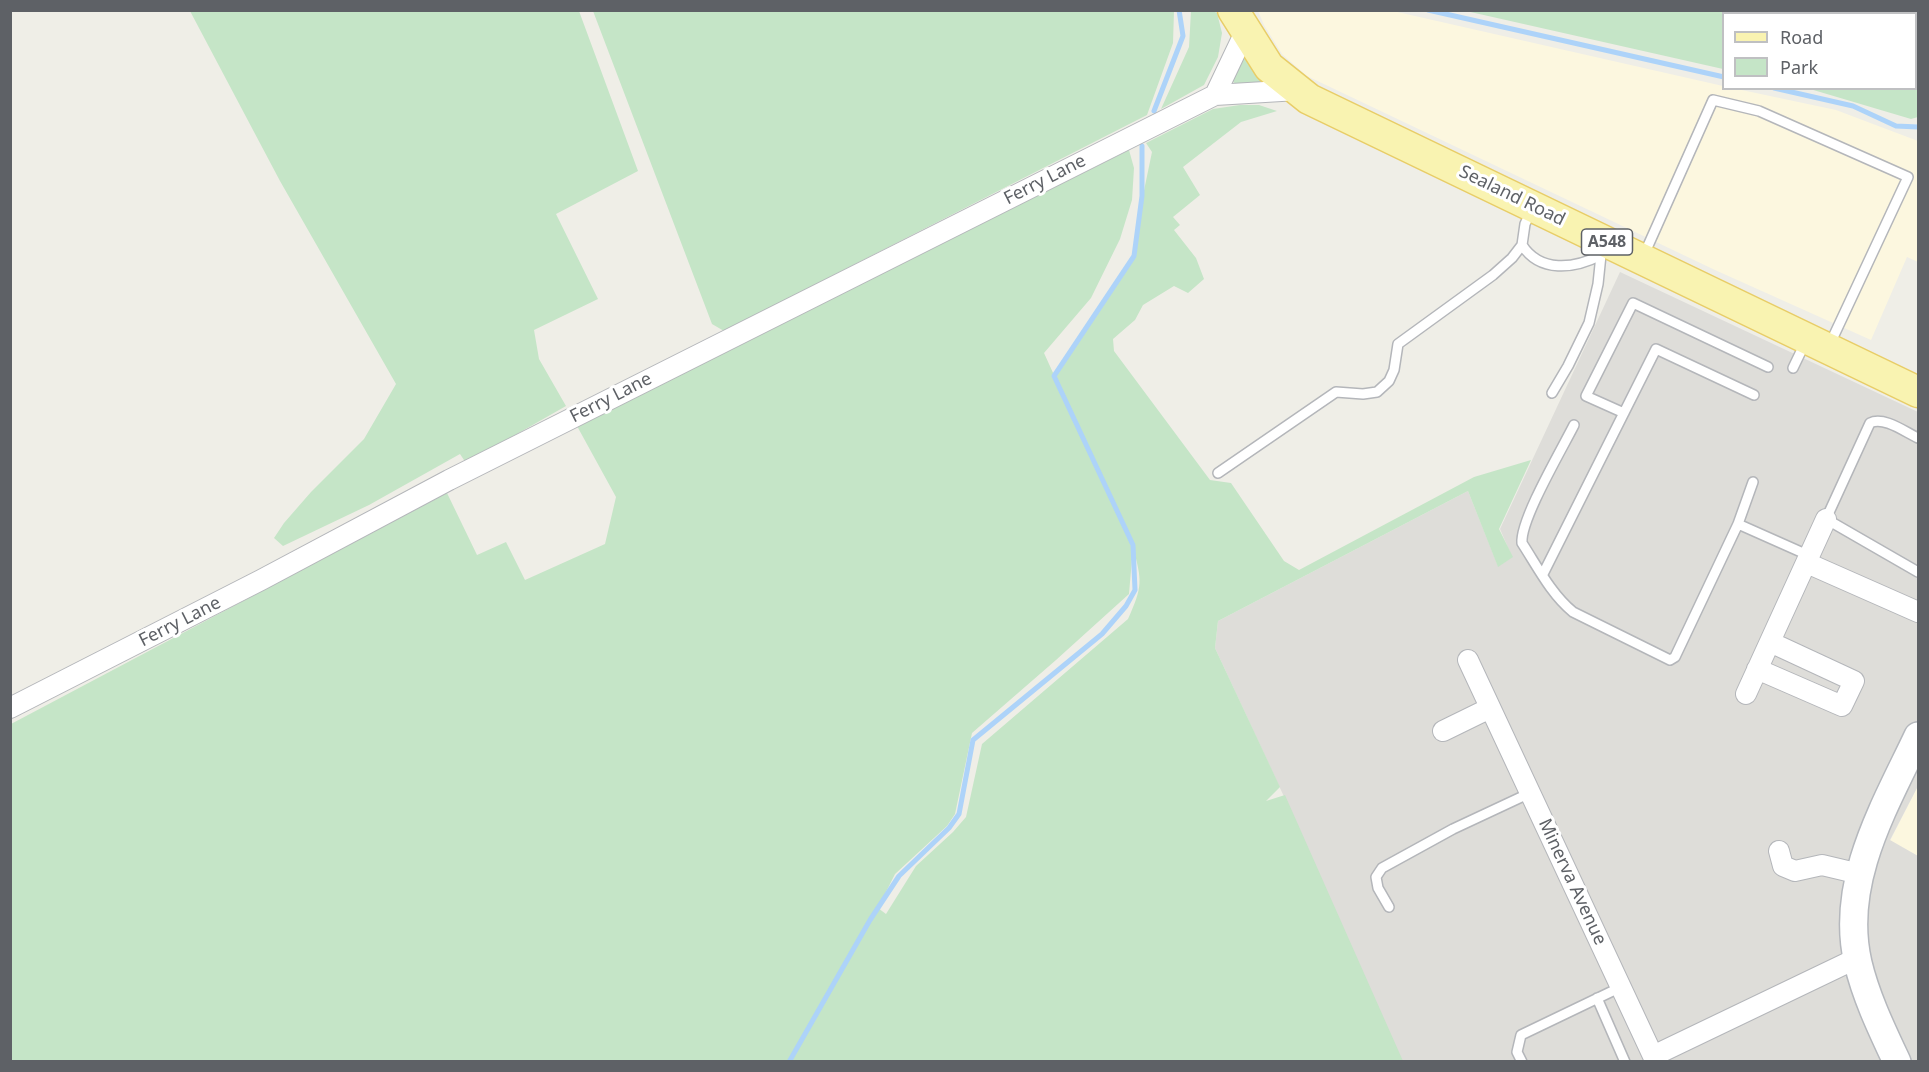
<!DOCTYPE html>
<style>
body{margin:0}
#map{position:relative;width:1929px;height:1072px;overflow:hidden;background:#efeee7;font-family:"Noto Sans",sans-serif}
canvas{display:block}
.frame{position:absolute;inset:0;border:12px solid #5e6166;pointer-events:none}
.legend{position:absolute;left:1722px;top:12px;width:195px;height:78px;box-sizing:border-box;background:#fff;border:2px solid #bfc0c2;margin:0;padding:8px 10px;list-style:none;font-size:18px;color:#5e6166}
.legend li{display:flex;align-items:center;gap:12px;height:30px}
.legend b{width:30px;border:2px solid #bfc0c2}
</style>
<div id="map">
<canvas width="1929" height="1072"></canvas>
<div class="frame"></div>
<ul class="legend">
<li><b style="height:8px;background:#f9f3b1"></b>Road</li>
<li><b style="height:16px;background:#c5e5c7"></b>Park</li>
</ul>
</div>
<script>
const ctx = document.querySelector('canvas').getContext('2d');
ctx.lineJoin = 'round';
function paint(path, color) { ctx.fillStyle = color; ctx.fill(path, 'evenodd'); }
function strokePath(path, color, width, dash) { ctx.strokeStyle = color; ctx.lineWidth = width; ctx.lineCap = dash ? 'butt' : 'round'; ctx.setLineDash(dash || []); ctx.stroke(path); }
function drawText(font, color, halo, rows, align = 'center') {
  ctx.font = font + ' "Noto Sans",sans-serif'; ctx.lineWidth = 6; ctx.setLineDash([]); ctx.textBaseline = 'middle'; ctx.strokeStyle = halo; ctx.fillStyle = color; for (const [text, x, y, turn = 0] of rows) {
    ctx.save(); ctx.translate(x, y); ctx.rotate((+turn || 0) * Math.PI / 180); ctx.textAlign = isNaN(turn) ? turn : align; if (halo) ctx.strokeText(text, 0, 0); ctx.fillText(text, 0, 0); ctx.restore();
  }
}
const commercial = new Path2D(`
 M1258,11H1393L1723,86L1724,88L1737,89L1836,110L1918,141V262L1907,257L1871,340L1715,270L1307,76L1282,54L1264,25Z
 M1918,786V856L1890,841Z`);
const industrial = new Path2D(`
 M1620,272L1918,412V786L1890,840L1918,856V1061H1396L1293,816L1215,648L1218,621L1468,491L1498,566L1512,557L1500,529Z`);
const green = new Path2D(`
 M190,11H579L638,171L556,214L598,299L534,330L539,359L566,406L466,463L460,454L369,505L283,546L274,538L284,523L311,492L364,439L396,384L280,181Z
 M593,11H1174L1173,43L1147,115L724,331L712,324Z
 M1191,11H1213L1217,13L1222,33L1218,57L1204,85L1161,109L1189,47Z
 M1466,11H1918V117L1911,119L1810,89L1916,88V14H1724L1723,69Z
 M1239,57H1247L1264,77L1262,85L1237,86L1231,79Z
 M1240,105H1259L1277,111L1241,122L1183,167L1200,195L1173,217L1180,225L1174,230L1196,258L1204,279L1188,293L1174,286L1143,305L1135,320L1113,339L1114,351L1210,480L1231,483L1284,561L1299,570L1474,477L1531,460L1499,529L1513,557L1498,567L1468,491L1218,621L1215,648L1280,787L1266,801L1285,795L1403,1061L11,1062V724L447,493L477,555L506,542L525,580L605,544L616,497L577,426L1129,150L1134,168L1132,200L1120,239L1091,298L1044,353L1054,375L1134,256L1141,205L1152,152L1146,143L1213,109ZM1133,547C1142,581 1143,586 1128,619L982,744L966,817L953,832L916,866L886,914L878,908L895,874L947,826L955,814L972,733L1056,660L1129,594Z`);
const stream = new Path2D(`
 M1428,10L1724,77
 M1774,88L1853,106L1896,126L1918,127
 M1154,111L1183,36L1179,10
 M789,1062L870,920L899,876L949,828L959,814L973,740L1102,634L1126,606L1135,590L1133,545L1054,376L1134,256L1142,196V146`);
const lane = new Path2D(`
 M1522,245C1540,273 1574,269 1601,255
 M1643,257L1713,100L1759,111L1908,177L1829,346
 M1793,368L1806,341
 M1552,393L1568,366L1589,323L1598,284L1601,255L1605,247
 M1624,413L1586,396L1633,303L1768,367
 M1574,425C1562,449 1520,520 1522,543C1537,566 1551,594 1573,612L1670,660L1675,657L1738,524L1753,482
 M1918,438C1905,432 1884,416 1870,423L1826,519L1918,572
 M1218,473L1336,392L1363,394L1377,392L1389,381L1394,370L1398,344L1493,275L1512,258L1522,245L1525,224L1531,211
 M1738,524L1810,556
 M1543,574L1656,349L1754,395
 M1389,907L1378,888L1376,877L1382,868L1453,829L1530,793
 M1597,998L1625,1062
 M1522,1062L1517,1052L1521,1035L1621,987`);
const street = new Path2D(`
 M1215,95L1298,90
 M1807,563L1918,612
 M1468,660L1653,1056L1849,962L1858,961
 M1757,669L1842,706L1854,681L1770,642
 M1746,694L1826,519
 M10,708L261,580L449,480L1215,95L1245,32
 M1443,731L1490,708
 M1779,851L1783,866L1795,871L1822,865L1860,874`);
const secondary = new Path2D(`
 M1897,1062C1882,1030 1866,997 1858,963C1839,882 1885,806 1918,736`);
const primary = new Path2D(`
 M1233,10L1269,67L1309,99L1918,392`);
const shields = [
 [1607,242,51]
];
const shieldNames = [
 ["A548",1607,242]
];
const streetNames = [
 ["Ferry Lane",1045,180,-27],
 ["Sealand Road",1512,196,26],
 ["Ferry Lane",611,398,-27],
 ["Ferry Lane",180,622,-27],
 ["Minerva Avenue",1572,882,65]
];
paint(commercial, '#fcf7df');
paint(industrial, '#deddd9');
paint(green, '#c5e5c7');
strokePath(stream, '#add3f9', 5);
strokePath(lane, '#b4b6ba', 12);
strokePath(street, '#b4b6ba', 22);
strokePath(secondary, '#b5b8bd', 30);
strokePath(primary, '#e8cd67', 33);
strokePath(lane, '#fff', 9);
strokePath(street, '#fff', 20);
strokePath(secondary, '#fff', 27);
strokePath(primary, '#f9f3b1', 30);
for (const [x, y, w] of shields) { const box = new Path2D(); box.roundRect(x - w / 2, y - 13, w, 26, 4.5); ctx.fillStyle = '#fff'; ctx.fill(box); strokePath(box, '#5e6166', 1.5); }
drawText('bold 16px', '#5e6166', null, shieldNames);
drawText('18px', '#5e6166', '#fff', streetNames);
</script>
